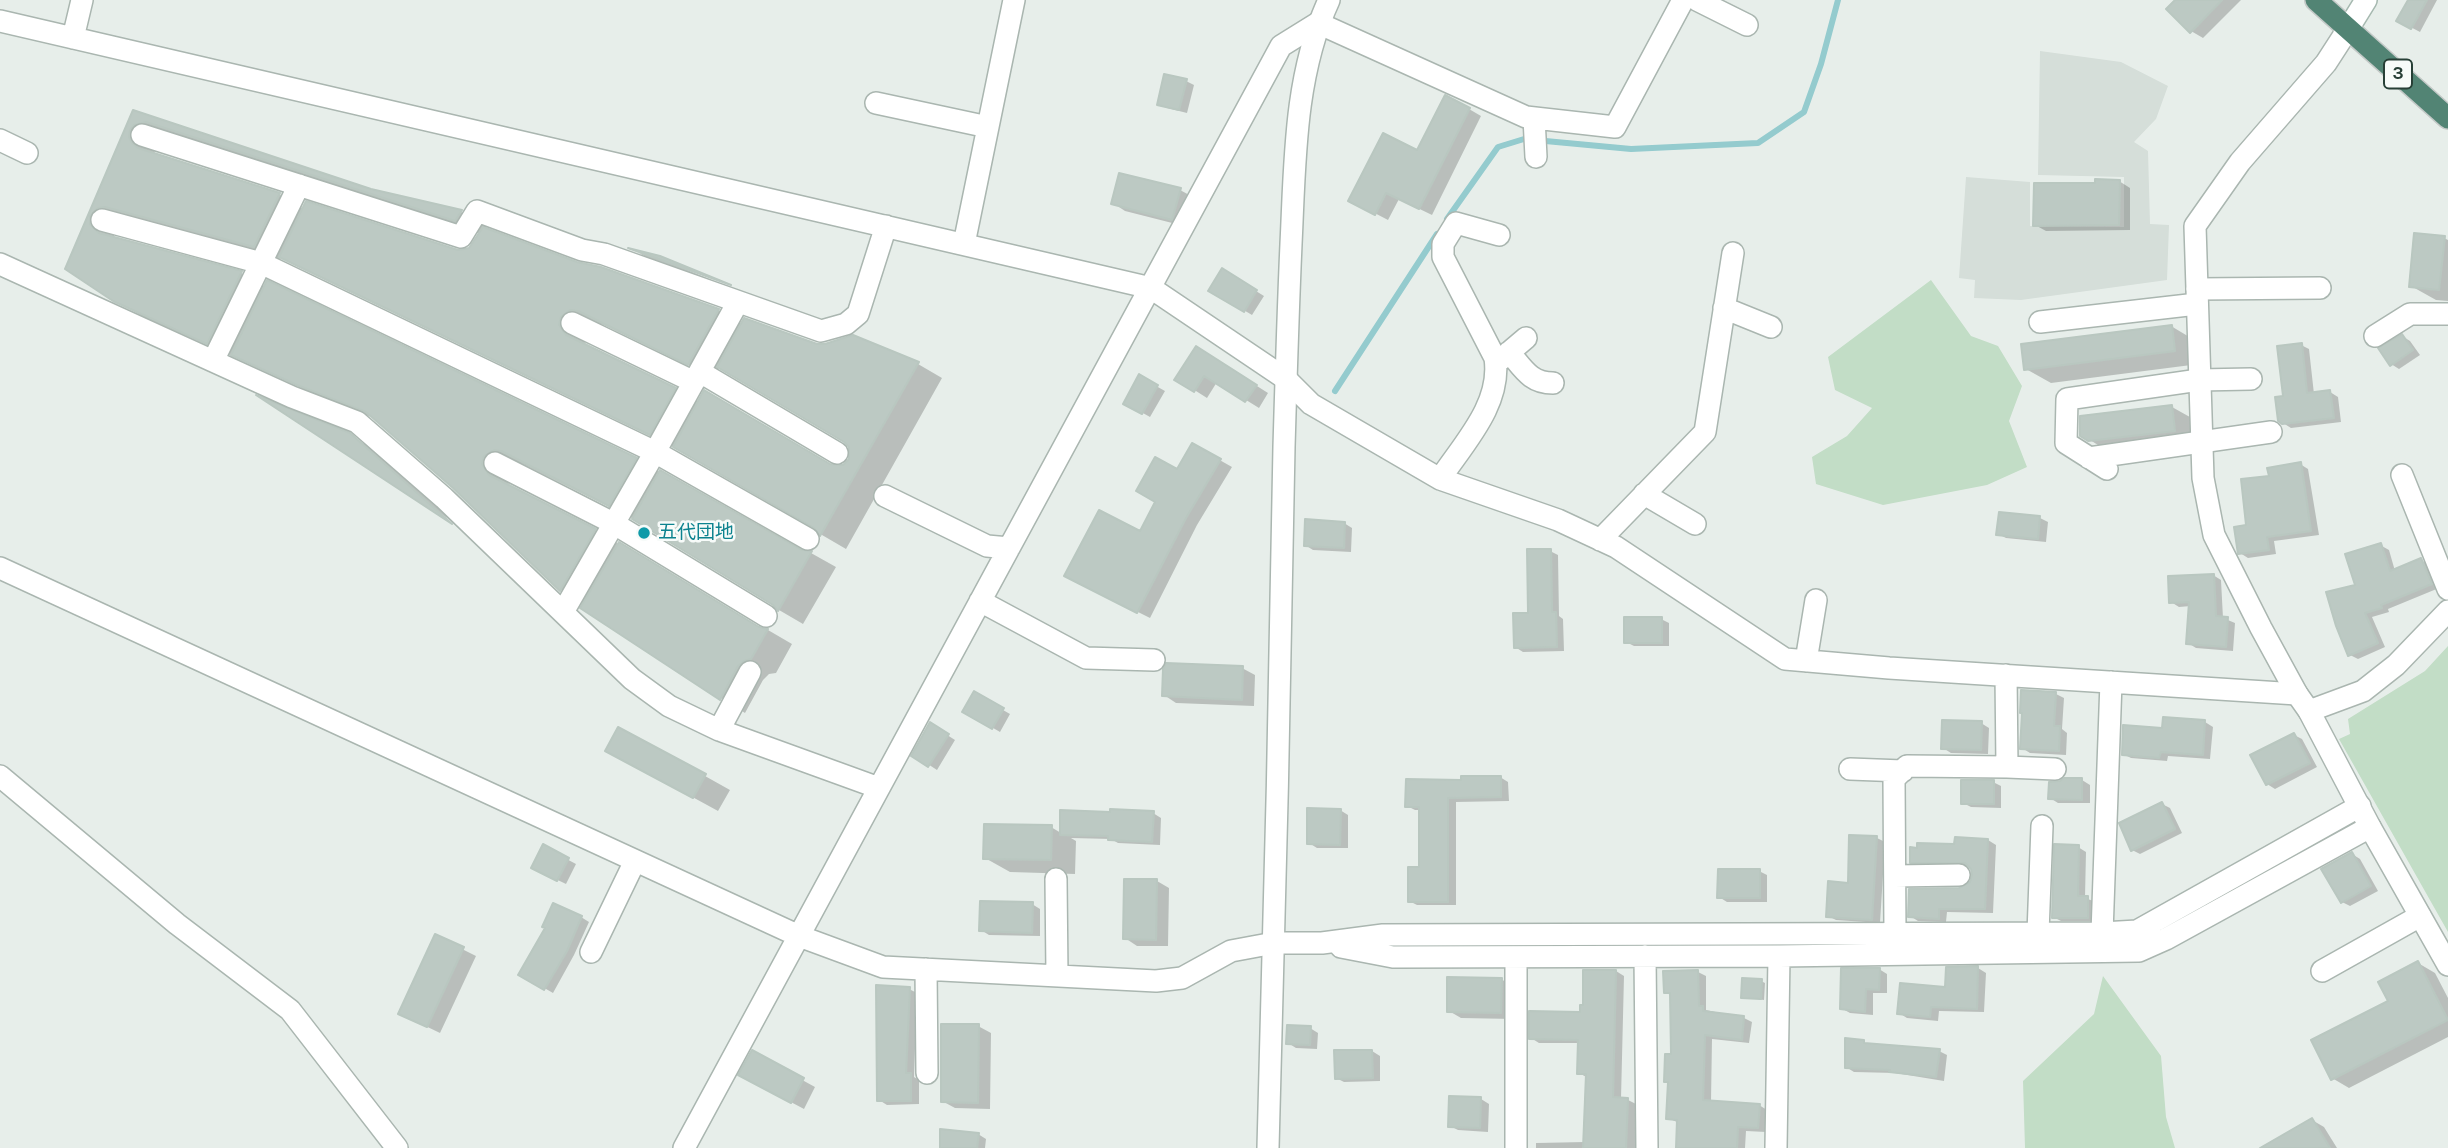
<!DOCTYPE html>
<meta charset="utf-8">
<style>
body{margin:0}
canvas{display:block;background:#e7eeea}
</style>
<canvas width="2448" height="1148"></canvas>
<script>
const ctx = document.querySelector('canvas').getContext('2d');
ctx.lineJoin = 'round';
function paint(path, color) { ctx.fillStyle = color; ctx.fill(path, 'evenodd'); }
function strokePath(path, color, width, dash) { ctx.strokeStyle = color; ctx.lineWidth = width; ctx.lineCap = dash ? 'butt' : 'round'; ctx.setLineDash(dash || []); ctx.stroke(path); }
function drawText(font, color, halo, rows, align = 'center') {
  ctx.font = font + ' Karla,"Noto Sans JP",sans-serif'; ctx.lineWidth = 5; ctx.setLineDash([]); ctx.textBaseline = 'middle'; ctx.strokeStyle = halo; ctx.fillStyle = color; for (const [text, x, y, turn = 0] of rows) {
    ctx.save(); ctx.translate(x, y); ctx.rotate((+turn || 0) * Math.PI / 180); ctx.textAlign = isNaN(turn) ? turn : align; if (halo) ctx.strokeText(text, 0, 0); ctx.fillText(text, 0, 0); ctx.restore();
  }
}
const built = new Path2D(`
 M2040,51L2121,62L2168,86L2156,119L2134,142L2148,151L2150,224L2169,225L2167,280L2021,300L1974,298L1975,280L1959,278L1966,177L2030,182V226L2124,227V177L2038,175Z`);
const green = new Path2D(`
 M1931,280L1971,336L1998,346L2022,386L2009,421L2027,467L1987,485L1883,505L1816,484L1812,457L1847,436L1872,408L1835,390L1828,357Z
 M2448,646V932L2339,739L2350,734L2348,719L2425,671Z
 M2103,976L2161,1056L2166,1117L2175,1148H2025L2023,1081L2094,1014Z`);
const shadow = new Path2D(`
 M2177,0H2241L2203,38L2191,31Z
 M2410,0H2437L2420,32L2399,21Z
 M1186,81L1194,85L1187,113L1167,108L1159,104Z
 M1469,109L1481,116L1432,215L1399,199L1388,220L1363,207L1418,153Z
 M134,112L371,191L461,212L486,226L484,229L577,264L600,268L718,310L743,324L817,345L918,364L942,378L846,549L822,535L816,527L675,448L305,270L281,256L279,260L114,230V239L241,273L266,287L636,459L801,552L811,553L836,567L803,624L779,610L774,603L634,519L521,463L512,466L506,480L512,488L595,530L760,629L768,630L792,644L776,673L769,674L763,680L745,713L583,608L585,604L561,590L454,487L376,419L324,398L258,368L233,354L232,356L140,315L67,269ZM166,135L480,234L470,249L457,251L304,209L280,195L155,155L154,146ZM596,323L604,325L714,377L720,366L845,440L850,447V460L843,466H830L588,347L583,340Z
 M2119,181L2130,188V230L2046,231L2035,225L2097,185Z
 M1180,190L1193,197L1184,226L1125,211L1113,203Z
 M2444,238L2448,240V301L2436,300L2411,286Z
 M639,253L659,258L740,292L654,262Z
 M1222,270L1264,296L1252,315L1210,290Z
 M2171,326L2196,341L2199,364L2051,383L2026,369Z
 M2402,336L2410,341L2420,355L2399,369L2391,364Z
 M2301,345L2309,349L2314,394L2330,392L2338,397L2341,422L2291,428L2283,423L2285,398Z
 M1208,355L1268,393L1259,408L1217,382L1207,398L1177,379Z
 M1140,377L1165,391L1150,417L1125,403Z
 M272,403L349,435L375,450L464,529Z
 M2172,407L2197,421L2199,445L2114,455L2082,435Z
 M1193,445L1232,467L1197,525L1150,618L1078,582L1140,534L1157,501Z
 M2300,464L2308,469L2319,535L2274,541L2276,554L2248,558L2240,553L2248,526L2271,478Z
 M2000,514L2040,518L2048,522L2046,542L2006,538L1998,534Z
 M1344,523L1352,528L1351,552L1313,550L1305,545Z
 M2380,545L2389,550L2395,571L2421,560L2429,565L2439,588L2388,609L2389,612L2372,617L2385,647L2358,659L2350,655L2357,586Z
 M1550,551L1558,555L1559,616L1563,619L1564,651L1523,652L1515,647L1529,615Z
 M2213,575L2221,580L2223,618L2235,623L2233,651L2196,648L2188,643L2191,606L2179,607L2171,602Z
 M1661,619L1669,623V646H1634L1626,642Z
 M1242,668L1255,675L1254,706L1176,703L1164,695Z
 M2022,691L2056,694L2064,698L2062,729L2067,733L2066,755L2030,753L2022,748Z
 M975,694L1010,714L1000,732L964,711Z
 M2205,722L2213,727L2210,759L2168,756L2167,761L2131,758L2123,754Z
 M1981,723L1989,728L1988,754L1951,753L1943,748Z
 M930,724L955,740L937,770L914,755Z
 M2294,735L2302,739L2317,767L2275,789L2267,784Z
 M632,764L705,776L730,790L718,811Z
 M1500,777L1508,782L1509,801L1456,802V905H1417L1409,901L1421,869V810H1415L1407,806L1463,782Z
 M2082,780L2090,785V803H2058L2050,798Z
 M1993,782L2001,786V808L1971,807L1963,803Z
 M2162,804L2170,808L2182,833L2140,854L2132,850Z
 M1340,810L1348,815V848H1317L1309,843Z
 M1153,813L1161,818L1160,845L1118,843L1111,839L1071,838L1076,841L1075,874L1010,872L985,858L1051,827L1061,833Z
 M1877,838L1885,842L1880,923L1836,920L1828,916Z
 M1988,840L1996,845L1993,913L1947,912L1946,922L1918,921L1910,916L1967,887L1974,876L1969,866H1920L1912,862L1956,846Z
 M544,847L576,864L566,884L541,872Z
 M2078,847L2086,852L2085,898L2096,902V921H2061L2053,917Z
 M2352,854L2360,859L2378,891L2350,906L2342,902Z
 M1759,871L1767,875V902H1727L1719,897Z
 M1157,881L1169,888L1168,946H1137L1125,938Z
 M1032,904L1040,909V936L989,935L981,930Z
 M581,917L589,922L574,955L553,993L520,974Z
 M436,936L476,956L440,1033L413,1020Z
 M2418,963L2435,973L2448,998V1037L2349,1088L2332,1078Z
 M1978,968L1986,973L1984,1012L1939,1011L1938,1021L1907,1018L1899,1013L1947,989Z
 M1879,969L1887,974V993H1873V1015L1850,1013L1841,1008Z
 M1584,971H1616L1624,976L1621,1099L1628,1100L1636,1104L1635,1148H1536V1143L1585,1142L1588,1078L1579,1073L1580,1043H1539L1531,1038L1582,1013L1585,1007Z
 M1698,972L1706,976V1010L1744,1018L1752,1022L1749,1043L1712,1039L1711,1102L1759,1105L1767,1110L1766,1132L1746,1131L1745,1148H1678L1679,1123L1668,1118L1673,1056L1672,996L1665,992Z
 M1501,979L1514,987L1513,1019L1461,1018L1449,1011Z
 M1761,981L1765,983L1764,1000L1743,997Z
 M909,989L917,993L914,1077L919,1080V1104L887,1105L879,1100Z
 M978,1026L991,1033L990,1109L955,1108L942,1101Z
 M1310,1028L1318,1033L1317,1049L1296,1048L1288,1043Z
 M1864,1042L1869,1045L1939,1051L1947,1055L1944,1081L1895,1073L1854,1072L1846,1067Z
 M1372,1051L1380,1056V1081L1344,1082L1336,1078Z
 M753,1053L815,1087L804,1109L753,1082Z
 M1481,1099L1489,1104L1488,1132L1458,1130L1450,1126Z
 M2312,1120L2324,1127L2337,1148H2265Z
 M978,1134L986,1139L985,1148H942Z`);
const stream = new Path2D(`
 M1447,219L1498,147L1524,139L1631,149L1758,143L1804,112L1821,64L1838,0
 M1335,391L1437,234`);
const building = new Path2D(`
 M2175,0H2222L2190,33L2166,9Z
 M2408,0H2427L2411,29L2396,21Z
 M1164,74L1187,79L1179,110L1157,105Z
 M1445,95L1470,108L1419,209L1386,193L1375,215L1348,201L1383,133L1417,150Z
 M133,110L371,189L462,210L455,221L146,122L134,125L130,130L129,137L132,143L138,148L280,193L254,247L105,207L98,208L90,216V224L99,233L242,271L207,344L113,301L65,269Z
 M1119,173L1181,188L1172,220L1111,204Z
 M2095,179L2120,180L2119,225L2033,226L2034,183H2095Z
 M306,201L458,250L469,248L483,227L577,262L601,267L719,309L688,365L578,311L570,310L561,317L559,325L566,335L676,388L650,435L279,257Z
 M2414,233L2445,236L2439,290L2409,287Z
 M628,248L660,256L731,285Z
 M1222,268L1257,290L1244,312L1208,291Z
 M267,280L637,458L609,506L501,451L494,450L484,456L482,464L489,475L596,529L560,591L453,488L366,412L297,385L231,355Z
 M744,318L817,344H825L853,335L919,362L820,536L814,528L673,447L704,390L830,464L843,465L849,459V447L844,442L717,367Z
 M2172,325L2175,351L2024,370L2021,344Z
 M2402,334L2413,350L2390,366L2378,348Z
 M2302,343L2307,393L2330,390L2334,418L2282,424L2278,421L2275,397L2283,396L2277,346Z
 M1196,346L1257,385L1245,402L1204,376L1194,392L1174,380Z
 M1139,374L1158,385L1142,414L1123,404Z
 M256,395L350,433L452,524Z
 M2172,405L2175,431L2088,441L2080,436V416Z
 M1192,443L1221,459L1186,518L1137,613L1064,576L1099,510L1140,531L1155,502L1136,491L1155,457L1177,469Z
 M2301,462L2311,531L2267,537L2269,550L2238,554L2234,527L2246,525L2241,479L2269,476L2267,468Z
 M660,470L802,550L812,551L778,611L773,605L632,519Z
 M1999,512L2040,516L2038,539L1996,535Z
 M1305,519L1345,522L1344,548L1304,546Z
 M619,542L759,627L768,629L751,659L744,661L738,666L720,700L580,608Z
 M2381,543L2390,571L2421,558L2432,584L2381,605L2382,608L2365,613L2378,643L2348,656L2336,626L2326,592L2355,585L2345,554Z
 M1527,549H1551L1552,612H1556L1557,647L1514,648L1513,613H1528Z
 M2214,574L2216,616L2228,617L2226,647L2186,644L2189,602L2169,603L2168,576Z
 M1624,617H1662V643H1624Z
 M1166,663L1243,666L1242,700L1162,696L1163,669Z
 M2021,690L2056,692L2054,726H2060L2059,751L2020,749L2022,713H2020Z
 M974,691L1004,708L992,729L962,712Z
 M2163,717L2205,720L2203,755L2161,752L2159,758L2122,755L2123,725L2162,728Z
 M1942,720L1982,721L1981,750L1941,749Z
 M930,722L949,734L928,767L911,756Z
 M618,727L706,774L693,798L605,751Z
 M2294,733L2310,763L2266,785L2250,755Z
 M1461,776H1501V797L1448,798V902H1408V867H1419V807H1405L1406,779L1461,780Z
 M2064,778H2082V800L2048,799L2049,782L2060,781Z
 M1961,780H1994V804H1961Z
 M2162,802L2175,829L2131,851L2119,823Z
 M1307,808L1341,809L1340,845L1307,844Z
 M1110,809L1154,811L1152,842L1108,840V836L1060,835V810L1110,812Z
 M984,824L1052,825L1051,860L983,859Z
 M1849,835L1877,836L1872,920L1826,917L1828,881L1848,883Z
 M1955,837L1988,839L1985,909H1939V919L1908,917L1909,889L1959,888L1970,882L1972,875L1971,869L1965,863H1910V847L1917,848V843L1954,844Z
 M543,844L569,858L557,881L531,868Z
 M2054,844L2079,845L2078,896H2088V918H2052Z
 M2352,852L2371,886L2341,903L2321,869Z
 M1718,869H1760V898H1717Z
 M1124,879H1157L1156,940L1123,939Z
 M980,901L1033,902L1032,933L979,931Z
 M553,903L582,916L567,951L544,990L518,975L545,928L542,927Z
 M435,934L464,947L427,1027L398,1014Z
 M2418,961L2448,1020L2331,1080L2311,1040L2388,1001L2378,982Z
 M1978,966L1977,1009L1931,1007L1930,1017L1897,1014L1900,983L1945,987L1946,967Z
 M1841,968H1880L1879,990L1866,989L1865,1012L1840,1009Z
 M1583,970H1616L1613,1097L1628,1098L1626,1148H1583L1586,1074H1577L1578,1040L1529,1039V1011L1580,1012V1005H1583Z
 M1698,970L1699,1006H1703V1011L1744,1016L1742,1040L1705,1035L1703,1100L1760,1104L1758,1128L1738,1127L1737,1148H1676L1677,1120L1666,1119L1668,1082H1664L1665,1054H1671L1670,993H1664L1663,971Z
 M1447,977L1502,978L1501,1013L1447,1012Z
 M1742,978L1762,979L1761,999L1741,998Z
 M876,985L910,987L906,1073H911V1101H877Z
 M941,1024H979L978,1103L941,1102Z
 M1287,1025L1311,1026L1310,1045L1286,1044Z
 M1845,1038L1864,1040V1043L1940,1049L1936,1077L1889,1072L1890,1070L1845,1068Z
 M752,1050L804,1078L791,1103L738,1075Z
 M1334,1050H1372L1373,1078L1335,1079Z
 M1449,1096L1481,1097L1480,1128L1448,1127Z
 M2312,1118L2330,1148H2260Z
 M940,1129L979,1133L977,1148H940Z`);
const minor = new Path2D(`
 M1697,0L1747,25
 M0,21L1151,288L1286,379L1311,404L1440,479L1558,520L1616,547L1785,659L1889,668L2297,694
 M73,38L82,0
 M876,103L988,127
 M1534,118L1536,157
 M142,135L461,237L477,211L582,250L604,254L821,331L846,324L858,314L886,226
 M0,140L27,153
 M102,220L261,263L655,452L738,302
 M964,244L1014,0
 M0,264L292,397L357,422L444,498L632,679L669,706L719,730L879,788
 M2197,289L2320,288
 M1724,308L1771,327
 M2040,322L2197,304
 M572,323L694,382
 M2375,336L2410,314H2448
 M1509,352C1523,368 1530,383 1553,383
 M1500,360L1526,338
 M213,361L299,185
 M700,372L837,453
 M2089,458L2271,432
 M495,463L613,523L766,616
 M2107,469L2066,443L2067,399L2199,380L2251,379
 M2402,475L2448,589
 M1440,479C1464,443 1502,404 1495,358L1443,257V244L1456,223L1499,235
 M1644,494L1695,524
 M885,496L987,546L1009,548
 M1600,540L1705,432L1733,253
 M0,568L799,936L883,967L1156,981L1182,978L1231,951L1274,943H1322L1383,935L2102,933L2137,931L2360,806
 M980,601L1086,658L1154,660
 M563,612L655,452L808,539
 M1806,661L1816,600
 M2309,711L2363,691L2396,665L2448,611
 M719,730L750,672
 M2007,767L2055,769
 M1850,769L1903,771
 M0,776L177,924L290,1010L397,1148
 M1895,876L1959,875
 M1056,879L1057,975
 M1895,933L1894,779L1907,766L2007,767L2006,675
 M2038,933L2042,826
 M2102,933L2111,682
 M1341,947L1393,957L1779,956L2139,951L2166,939L2370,827
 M591,952L635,861
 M1645,956L1647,1148
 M926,969L927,1073
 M2322,971L2420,916
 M684,1148L1281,46L1318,23L1526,117L1615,127L1683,0
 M1516,1148V957
 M1776,1148L1779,956`);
const tertiary = new Path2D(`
 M2348,29L2326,63L2240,162L2195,226L2203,478L2214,535L2261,628L2297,694L2309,711L2370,827L2448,965
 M1268,1148C1275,914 1280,681 1284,447C1286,379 1288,312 1291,244C1295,163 1294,76 1329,0`);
const secondary = new Path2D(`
 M2348,29L2366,0`);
const trunk = new Path2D(`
 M2316,0L2448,118`);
const markers = [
 [644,533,7,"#0f9aa8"]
];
const shields = [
 [2398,74,28]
];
const shieldNames = [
 ["3",2398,74]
];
const cultureNames = [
 ["五代団地",658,533]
];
paint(built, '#d5ded9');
paint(green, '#c2ddc6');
paint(shadow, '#0003');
strokePath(stream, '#94cbce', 6);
paint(building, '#bcc9c3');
strokePath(building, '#b9c7c0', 2);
strokePath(minor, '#aab6b0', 24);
strokePath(tertiary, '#aab6b0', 24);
strokePath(secondary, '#a6b9b0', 24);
strokePath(trunk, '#c3c9c7', 24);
strokePath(minor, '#fff', 21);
strokePath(tertiary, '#fff', 21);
strokePath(secondary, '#fff', 21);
strokePath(trunk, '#528474', 21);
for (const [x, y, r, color] of markers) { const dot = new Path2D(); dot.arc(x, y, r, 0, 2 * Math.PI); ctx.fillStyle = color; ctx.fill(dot); strokePath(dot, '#f7fbf9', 2.5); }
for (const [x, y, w] of shields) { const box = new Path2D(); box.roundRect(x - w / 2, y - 14.5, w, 29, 5); ctx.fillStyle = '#f7fbf9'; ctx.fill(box); strokePath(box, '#273f36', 2); }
drawText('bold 18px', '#273f36', null, shieldNames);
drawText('19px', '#0d838f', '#f7fbf9', cultureNames, 'left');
</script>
